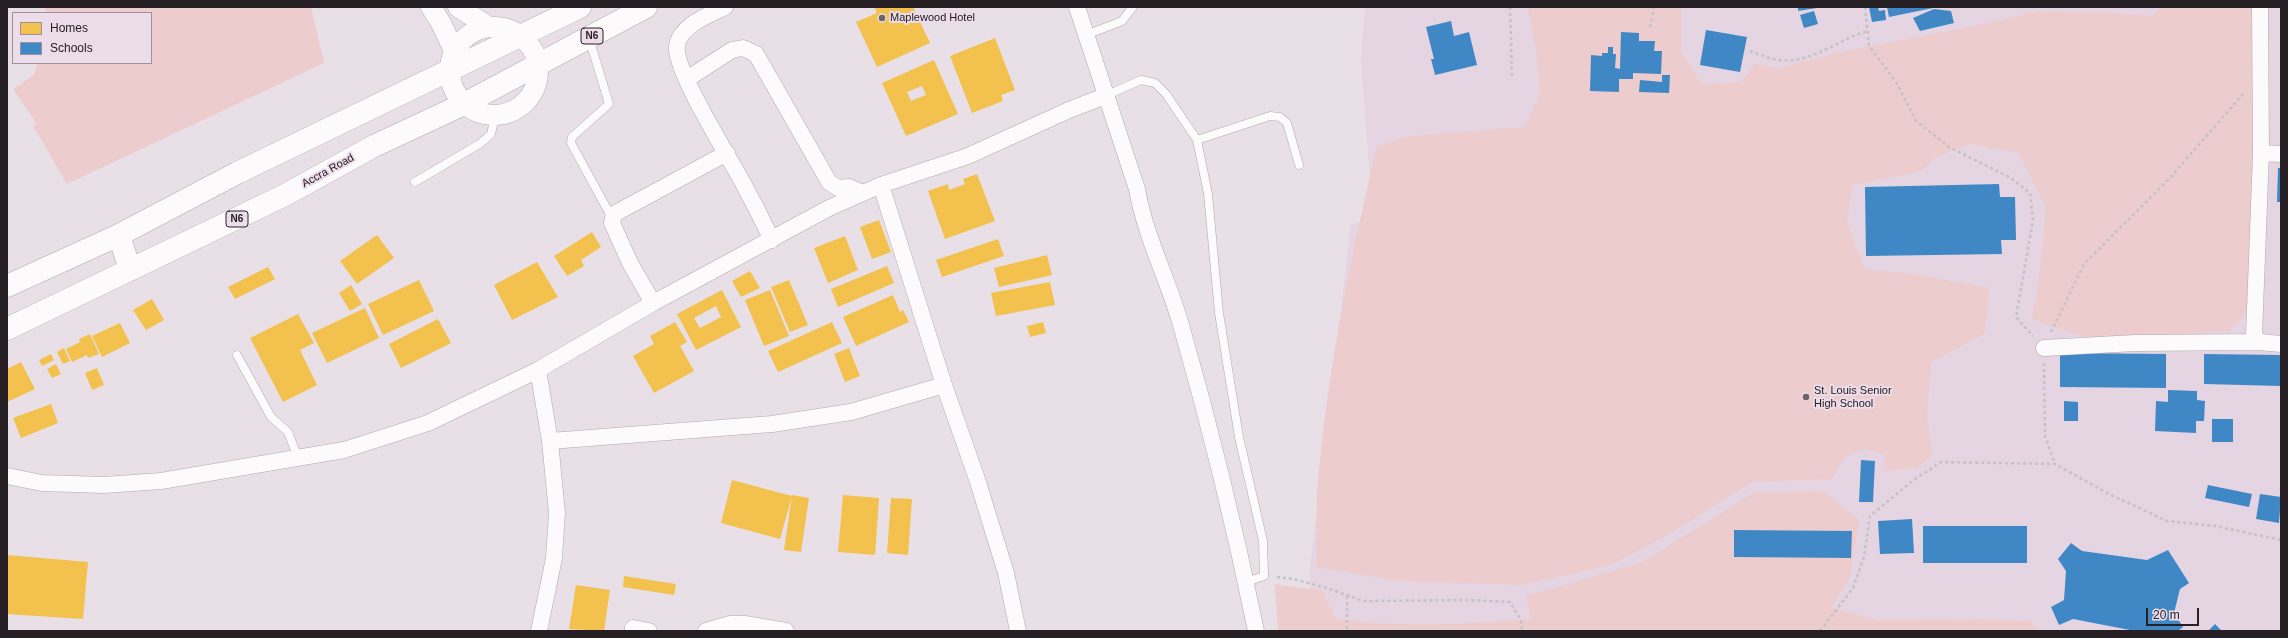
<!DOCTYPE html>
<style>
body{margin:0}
#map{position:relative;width:2288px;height:638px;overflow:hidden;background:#e9e0e7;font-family:Arial,sans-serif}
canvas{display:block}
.frame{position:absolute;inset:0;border:8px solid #262025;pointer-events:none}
.legend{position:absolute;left:12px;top:12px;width:140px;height:52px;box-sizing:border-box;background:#eddce9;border:1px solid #9d919b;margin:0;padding:5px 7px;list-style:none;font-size:12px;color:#262025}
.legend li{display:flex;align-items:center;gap:8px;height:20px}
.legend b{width:20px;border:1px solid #9d919b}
.scale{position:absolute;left:2146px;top:608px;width:53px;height:18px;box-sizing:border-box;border:2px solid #262025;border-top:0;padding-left:5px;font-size:12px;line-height:14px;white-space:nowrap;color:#262025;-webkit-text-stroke:3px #eddce9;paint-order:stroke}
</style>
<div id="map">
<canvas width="2288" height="638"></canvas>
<div class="frame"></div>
<ul class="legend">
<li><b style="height:11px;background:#f2c14e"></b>Homes</li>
<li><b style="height:11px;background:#3f88c5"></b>Schools</li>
</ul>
<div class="scale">20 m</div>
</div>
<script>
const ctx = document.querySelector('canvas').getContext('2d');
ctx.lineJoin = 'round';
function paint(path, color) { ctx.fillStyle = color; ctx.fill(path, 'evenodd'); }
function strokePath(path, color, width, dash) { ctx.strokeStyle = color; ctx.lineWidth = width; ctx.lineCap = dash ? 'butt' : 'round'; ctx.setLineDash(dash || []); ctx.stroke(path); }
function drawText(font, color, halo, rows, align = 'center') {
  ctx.font = font + ' Arial,sans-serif'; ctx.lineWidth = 4; ctx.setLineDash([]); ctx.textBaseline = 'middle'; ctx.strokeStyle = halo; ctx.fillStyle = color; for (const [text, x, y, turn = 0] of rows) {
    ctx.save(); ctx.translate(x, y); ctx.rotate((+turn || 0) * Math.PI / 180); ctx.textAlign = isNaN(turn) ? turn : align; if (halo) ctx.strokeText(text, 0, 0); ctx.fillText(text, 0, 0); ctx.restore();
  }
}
const built = new Path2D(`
 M1365,7H2281V631H1307L1310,569L1351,224L1373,220L1361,60Z`);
const green = new Path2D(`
 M44,7H311L324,63L67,184L33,126L37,124L13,89L34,75L38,63H151V13H47Z
 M1528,7H1681V51L1701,84L1741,82L1755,64L1780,68L1841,52L1975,26L2038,11L2092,12L2152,16L2162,7H2255L2250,303L2242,319L2228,331L2180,335L2094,340L2032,319L2040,271L2046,207L2019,153L1970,144L1937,156L1921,171L1852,185L1847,222L1864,269L1911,274L1990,288L1984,334L1931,362L1927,417L1932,456L1915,469L1884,470L1885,455L1864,449L1845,456L1832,479L1752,482L1669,534L1611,565L1520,585L1400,581L1317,567C1317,543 1316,518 1317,494C1326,377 1350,260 1377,146L1411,136L1524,127L1540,94L1536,48Z
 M1823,491L1859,520L1850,576L1831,608L1877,620L1964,619L2030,621L2037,631H1278L1275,584L1322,591L1336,619C1397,628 1469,624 1531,619L1526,596L1641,563L1754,493Z`);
const homes = new Path2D(`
 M874,7H913L930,43L877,67L856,22L877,13Z
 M995,38L1015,90L1001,95L1003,101L972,113L950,56Z
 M934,60L958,114L906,136L882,83ZM922,86L926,95L911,101L907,92Z
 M977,174L995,221L945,239L928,191L948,184L949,190L965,184L963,179Z
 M879,220L891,252L872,259L860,227Z
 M592,232L601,247L581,260L584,266L567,276L554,256Z
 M377,235L394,258L357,284L340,261Z
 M845,236L858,270L828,283L814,248Z
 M998,239L1004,256L942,277L936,260Z
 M1047,255L1052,275L999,287L994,268Z
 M537,262L558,297L512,320L494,285Z
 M887,266L894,283L838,307L831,289Z
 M268,267L275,279L235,299L228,287Z
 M750,271L760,288L741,297L732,281Z
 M419,280L434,311L383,335L368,304Z
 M789,280L808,325L790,332L771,287Z
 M1050,282L1055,305L996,316L991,293Z
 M351,285L362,304L350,311L339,293Z
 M722,290L741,327L696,350L677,314ZM716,306L721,317L700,328L694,318Z
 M770,290L789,336L764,346L745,300Z
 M893,295L900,312L903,310L909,322L856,346L843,317Z
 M152,299L164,320L146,330L133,310Z
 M365,308L379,338L327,363L312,333Z
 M298,314L314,343L300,350L317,385L283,402L250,338Z
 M438,319L451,343L401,368L389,344Z
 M675,322L687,342L680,346L694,371L654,393L633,356L654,344L650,336Z
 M832,322L842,343L778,372L768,351Z
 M1043,322L1046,333L1030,337L1027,326Z
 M120,323L130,343L102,357L92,336Z
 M90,334L99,354L88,358L87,355L72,362L66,349L80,342L83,348L79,339Z
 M64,348L70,361L63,364L57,352Z
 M849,348L860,376L845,382L834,354Z
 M51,354L54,360L42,366L39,360Z
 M21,362L35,389L7,402V369Z
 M56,364L61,374L52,378L47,369Z
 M97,368L104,385L92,390L85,373Z
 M51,404L58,423L21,438L13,418Z
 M732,480L792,496L780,539L721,523Z
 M792,495L809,498L801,552L784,550Z
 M843,495L879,498L875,555L838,552Z
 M891,498L912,499L908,555L887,553Z
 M7,555L88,562L83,619L7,614Z
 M624,576L676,584L674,595L623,587Z
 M576,585L610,590L604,631L569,629Z`);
const schools = new Path2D(`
 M1798,7H1817V8L1798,11Z
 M1869,7H1878L1879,11L1885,10L1886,20L1872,22Z
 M1887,7H1933V8L1889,17Z
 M1934,9L1951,11L1954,23L1920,31L1913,18Z
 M1814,11L1818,24L1804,28L1800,15Z
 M1451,21L1454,36L1469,32L1477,65L1435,75L1431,59H1434L1426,27Z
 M1706,30L1747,37L1740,72L1700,65Z
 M1621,32L1639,33V41H1655L1654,51H1662L1661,74L1633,73V79H1619V92L1590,91L1591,55L1602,56V53H1608V47H1613V54H1616L1615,68L1620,69Z
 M1662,75H1670L1669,93L1639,92L1640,80L1662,82Z
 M2278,168H2281V202H2277Z
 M1999,184L2000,197H2015L2016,240H2001L2002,254L1866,256L1865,187Z
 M2060,353L2166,354V388L2060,387Z
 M2204,354L2281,355V386L2204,384Z
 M2168,390L2197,391V400L2205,401L2204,421H2196V433L2155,431L2156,401L2168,402Z
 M2064,401L2078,402V421H2064Z
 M2212,419H2233V442H2212Z
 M1861,460L1875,461L1873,502H1859Z
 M2208,485L2252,494L2249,507L2205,498Z
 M2260,494L2281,497L2279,523L2256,519Z
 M1912,519L1914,553L1880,554L1878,521Z
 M1923,526H2027V563H1923Z
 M1734,530L1852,531L1851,558L1734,557Z
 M2071,543L2082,551L2147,560L2168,550L2189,583L2180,589L2174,613L2183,627L2178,631H2135L2073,619L2059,625L2051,607L2064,600L2066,571L2058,559Z
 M2215,624L2222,631H2208Z`);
const path = new Path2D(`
 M1510,7L1512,77
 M1865,7L1869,46L1896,82L1916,121L1949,147L2011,178L2030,193L2033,220L2016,317L2033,336
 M1650,27L1654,7
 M1750,51C1759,54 1769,59 1779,60C1812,64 1838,39 1868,31
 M2051,332L2084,264L2169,179L2243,94
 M2044,363L2045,436L2055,464
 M1277,577L1293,579L1327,588L1363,601L1469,600L1510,602L1521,620L1522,631
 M1347,596V631
 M1820,631L1853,588L1864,557L1870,516L1915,479L1941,462L2055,464L2109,494L2167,521L2215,526L2281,540`);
const service = new Path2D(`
 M1086,35L1122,21L1133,7
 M589,38L609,104L572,137L571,143L612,218
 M1105,96L1141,80L1155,83L1166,94L1197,140L1208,194L1219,313L1239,437L1263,541L1264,576L1246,582
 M1197,140L1270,116L1280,117L1287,123L1299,165
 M415,182L481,143L491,134L495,116
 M237,355L271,417L288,432L298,458`);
const minor = new Path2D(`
 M725,7C709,15 680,25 677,46C673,70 734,164 747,191C756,207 764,224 772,240
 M1077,7L1137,189C1145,236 1168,279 1181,325C1210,426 1235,528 1256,631
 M687,79L732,50L743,48L756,54L829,182L838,188L849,187L863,193
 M2261,153L2281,154
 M881,185L944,385L977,479L1006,573L1018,631
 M653,303L630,263L612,223L614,214L727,153
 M2259,342L2254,335L2261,153L2260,7
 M2044,348L2135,343L2259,342L2281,344
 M538,370L550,441L557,513L554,558L539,631
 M550,441L772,424L851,412L944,385
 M7,476L42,483L104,485L161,481L344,450L428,423L538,370L653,303L829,208L881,185L968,156L1069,110L1105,96
 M633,628L649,631
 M706,631L730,624H745L786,631`);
const tertiary = new Path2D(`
 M431,7L442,25L454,51
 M458,7L489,27
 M450 71a44 44 0 1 1 88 0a44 44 0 1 1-88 0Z`);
const trunk = new Path2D(`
 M119,235L130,270
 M7,286L119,235L237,173L580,7
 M7,329L285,195L374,146L464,104L646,7`);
const markers = [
 [882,18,4,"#6a6369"],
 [1806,397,4,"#6a6369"]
];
const shields = [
 [592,36,22],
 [237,219,22]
];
const shieldNames = [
 ["N6",592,36],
 ["N6",237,219]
];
const poiNames = [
 ["Maplewood Hotel",890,18],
 ["St. Louis Senior",1814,391],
 ["High School",1814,404]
];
const streetNames = [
 ["Accra Road",328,171,-29]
];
paint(built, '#e5d4e1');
paint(green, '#eccccc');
paint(homes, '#f2c14e');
paint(schools, '#3f88c5');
strokePath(service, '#afa8ad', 9);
strokePath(minor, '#afa8ad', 17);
strokePath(tertiary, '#afa8ad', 21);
strokePath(trunk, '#afa8ad', 23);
strokePath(path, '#c5c2c4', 2.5, [3, 3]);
strokePath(service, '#fcfafb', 8);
strokePath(minor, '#fcfafb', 16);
strokePath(tertiary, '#fcfafb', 20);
strokePath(trunk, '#fcfafb', 22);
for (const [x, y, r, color] of markers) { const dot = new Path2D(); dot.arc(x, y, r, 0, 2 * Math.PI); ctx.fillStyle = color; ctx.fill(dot); strokePath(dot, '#eddce9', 1.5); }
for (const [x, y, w] of shields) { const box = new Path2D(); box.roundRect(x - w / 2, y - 8, w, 16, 3); ctx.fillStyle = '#eddce9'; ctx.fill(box); strokePath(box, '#262025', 1); }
drawText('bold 10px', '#262025', null, shieldNames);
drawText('11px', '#262025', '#eddce9', poiNames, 'left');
drawText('11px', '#262025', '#eddce9', streetNames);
</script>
